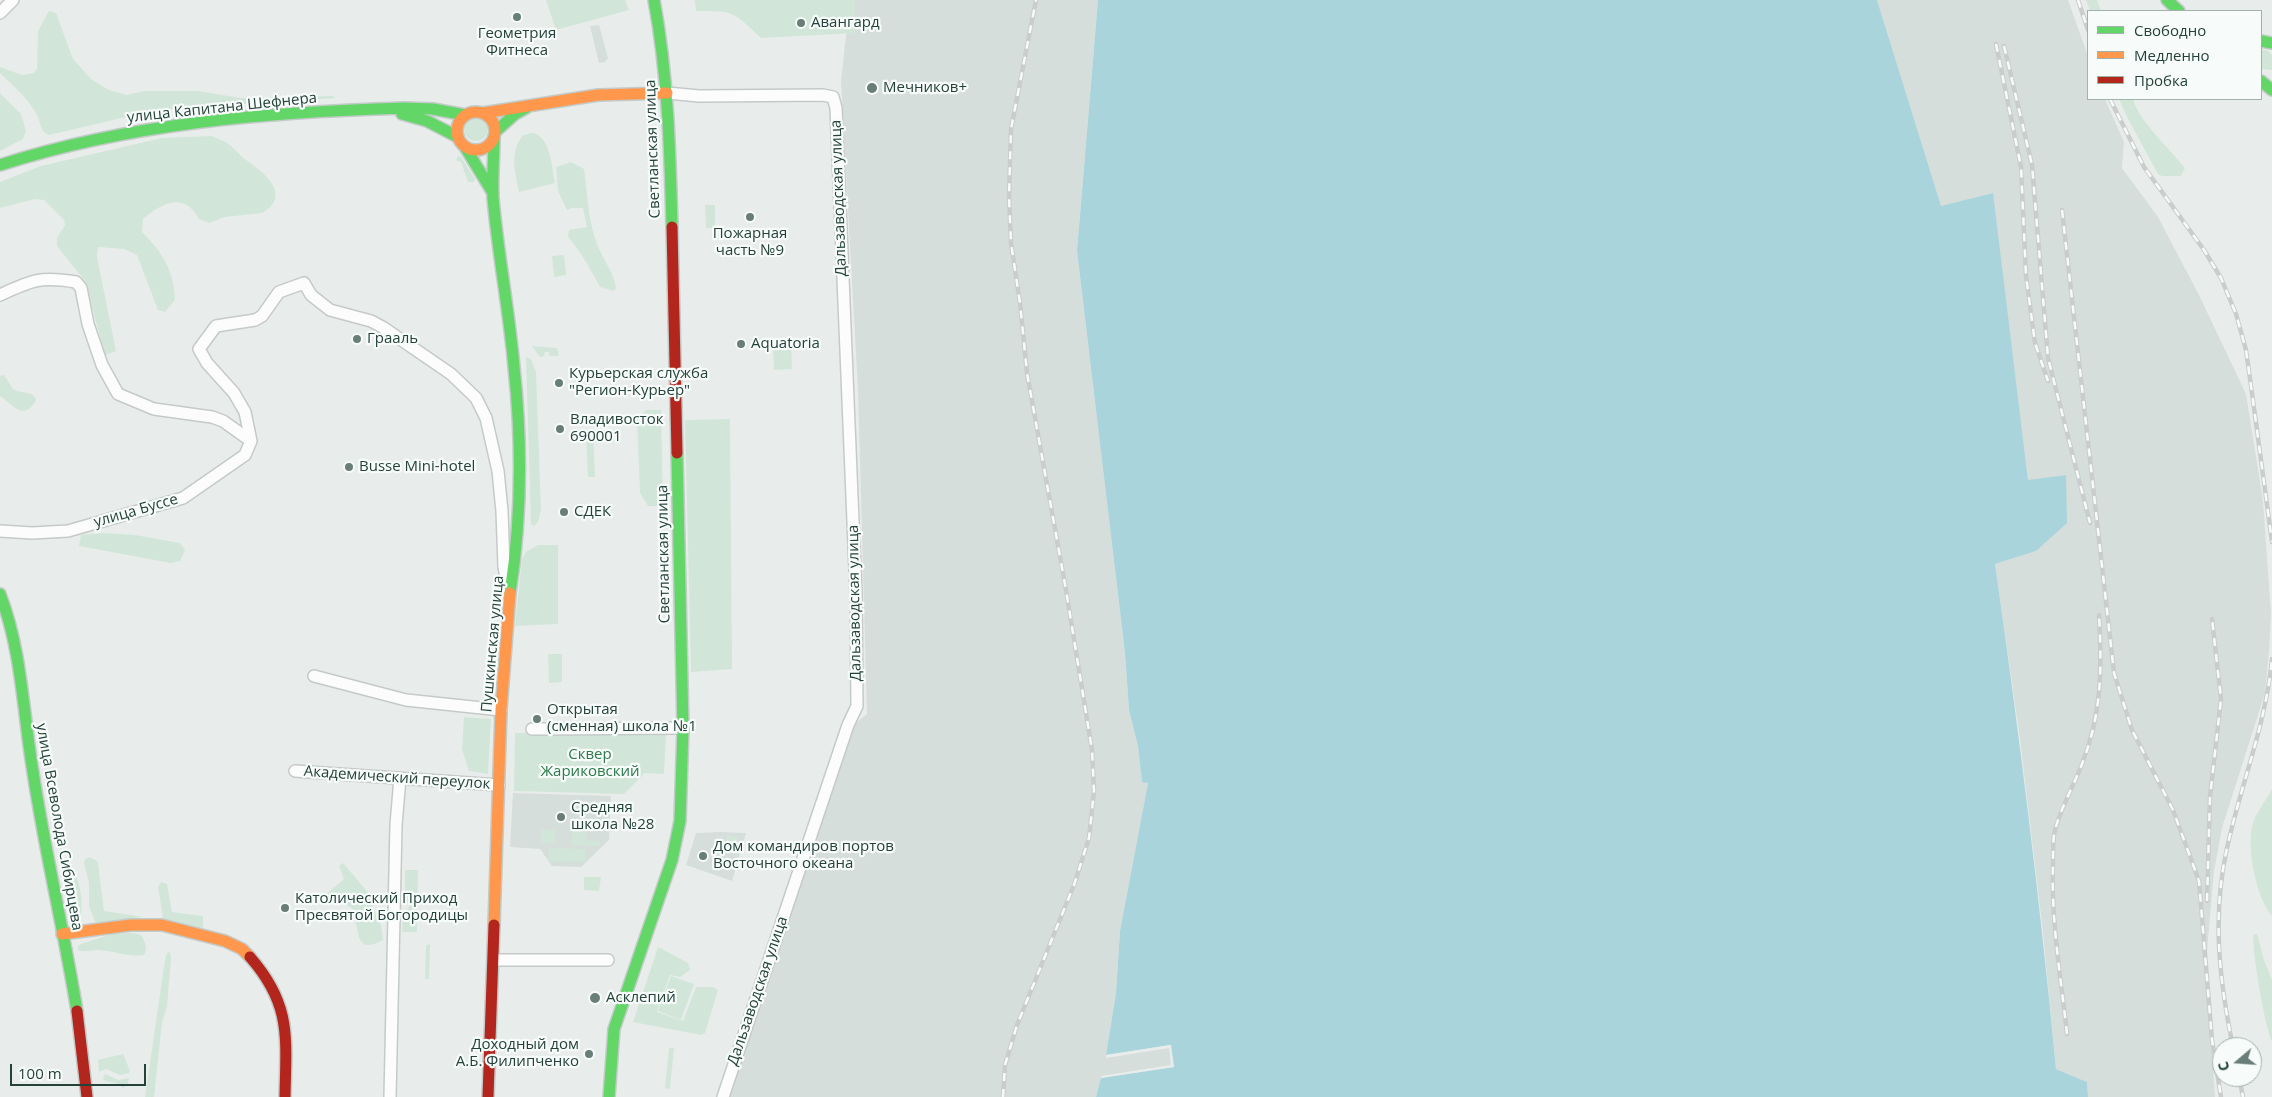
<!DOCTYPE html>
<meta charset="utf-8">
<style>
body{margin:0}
#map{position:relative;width:2272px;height:1097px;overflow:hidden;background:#e8edeb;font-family:"Open Sans",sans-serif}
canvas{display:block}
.legend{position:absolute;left:2087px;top:10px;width:175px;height:90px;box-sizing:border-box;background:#f7fbf9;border:1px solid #a3b1ad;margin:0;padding:6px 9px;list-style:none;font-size:15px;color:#24423a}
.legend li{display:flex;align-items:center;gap:10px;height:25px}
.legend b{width:25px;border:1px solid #a3b1ad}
.north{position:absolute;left:2212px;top:1037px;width:50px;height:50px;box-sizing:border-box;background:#f7fbf9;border:1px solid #a3b1ad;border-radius:50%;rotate:252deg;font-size:14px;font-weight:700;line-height:20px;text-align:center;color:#24423a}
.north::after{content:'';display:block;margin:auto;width:18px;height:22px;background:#697e78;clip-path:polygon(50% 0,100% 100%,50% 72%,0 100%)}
.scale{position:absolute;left:10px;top:1064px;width:136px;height:22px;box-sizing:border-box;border:2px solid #24423a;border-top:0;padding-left:6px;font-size:15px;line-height:18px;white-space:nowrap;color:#24423a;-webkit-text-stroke:4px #f7fbf9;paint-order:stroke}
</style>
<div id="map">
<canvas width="2272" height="1097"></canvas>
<ul class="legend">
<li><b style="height:6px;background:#63d668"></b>Свободно</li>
<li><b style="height:6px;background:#ff974d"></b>Медленно</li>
<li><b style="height:6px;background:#b3261e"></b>Пробка</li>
</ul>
<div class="north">С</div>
<div class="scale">100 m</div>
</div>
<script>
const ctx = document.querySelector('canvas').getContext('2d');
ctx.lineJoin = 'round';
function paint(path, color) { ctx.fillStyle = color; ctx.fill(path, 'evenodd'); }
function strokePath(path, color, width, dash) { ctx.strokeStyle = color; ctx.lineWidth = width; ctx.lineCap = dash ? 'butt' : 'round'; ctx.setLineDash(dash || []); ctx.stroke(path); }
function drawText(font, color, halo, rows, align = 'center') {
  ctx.font = font + ' "Open Sans",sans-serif'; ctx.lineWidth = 4.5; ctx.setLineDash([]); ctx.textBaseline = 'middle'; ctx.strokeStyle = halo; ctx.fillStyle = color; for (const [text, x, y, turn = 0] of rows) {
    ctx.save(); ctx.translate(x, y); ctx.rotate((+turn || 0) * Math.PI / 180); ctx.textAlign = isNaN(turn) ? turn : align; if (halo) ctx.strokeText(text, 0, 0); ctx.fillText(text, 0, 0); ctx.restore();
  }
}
const built = new Path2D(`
 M850,0H1098L1077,251L1125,653L1129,710L1138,746L1142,781L1148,783L1120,931L1116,993L1106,1055L1171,1045L1331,1081L1101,1078L1096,1097H729L792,912L847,730L867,714L858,390L841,81Z
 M1877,0H2068L2088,56V99H2105L2124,142L2122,168L2158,217L2199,295L2246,394L2263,501L2271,614L2269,652L2265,693L2222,828L2214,871L2206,963L2215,1097H2088L2087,1082L2056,1069L2043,933L2020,739L1995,564L2036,551L2066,475L2028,481L1992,193L1941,207Z
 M599,25L608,58L605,62L599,63L590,26Z
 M513,793L611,796L609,840L581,867L552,866L540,849L510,847Z
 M721,832L746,833L732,881L686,865L696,833Z`);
const green = new Path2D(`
 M546,0H625L629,10L556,30Z
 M695,0H855V33L761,38C732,11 735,11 696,11Z
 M2086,0H2097L2101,11H2090Z
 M49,11L56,13L73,59L91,79L107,89L126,95L144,91H197L241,98L333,96L335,98L156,110L49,135C40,132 41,123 37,115C29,99 13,86 0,73V67L22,75L34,73L37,69L38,31Z
 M2261,49L2268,51L2272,55V70L2261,69Z
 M0,93L21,114L26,131L23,139L0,151Z
 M2119,99H2133C2139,121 2170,149 2185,168L2181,176H2162L2158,174L2127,117Z
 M464 129a12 12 0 1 1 24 0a12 12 0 1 1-24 0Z
 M533,133C551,137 552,169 555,183L519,192C515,171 509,153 523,135Z
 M211,136C234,143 232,150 249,162C266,174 292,196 262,213L225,217L209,223L199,219C184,191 162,203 143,219L142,232C162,252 174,270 175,300L165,312L158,310L137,255L124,249L98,247L97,257L116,351L105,355L85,281L57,246V238L65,225L64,220L44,200L35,199L0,208V182L41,166L162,138Z
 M458,156L461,157L475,179L474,182H468L461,162L456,160Z
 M571,162L584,169C587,191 588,217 595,238C600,256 614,271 616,288L614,291L600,287C590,269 582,253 568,237L569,230L587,227L583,208H572L567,210L558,191L556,167Z
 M705,205H715V228H706Z
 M564,255L566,275L554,277L552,256Z
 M791,345L792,369L774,370L773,346Z
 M532,346L557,348L559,356H549V352H545L544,356L540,357Z
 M526,357L531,359L536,372L541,510L538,522L534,526L531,524Z
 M4,375L13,389C21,394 33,390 36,400C24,422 13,405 0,396V376Z
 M646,410H661L663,506H648L640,493L637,419Z
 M730,419L732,669L691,672L685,420Z
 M593,433L595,477H588L586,434Z
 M105,533L135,535L180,543L185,550L180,561L171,563L79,546L81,535Z
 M538,545H558V624L515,626L522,559L526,552Z
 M548,654H562V682L549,683Z
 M464,717L491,719L488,774L469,771L462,749Z
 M515,733L666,734L664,774L645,773L624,794L514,791Z
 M2272,789V916C2256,897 2247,851 2252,826C2255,814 2266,800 2272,789Z
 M541,830H555V843H541Z
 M572,831H586V841H600V846L572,845Z
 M727,835L738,837L734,853L723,851Z
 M549,848L585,849V862L548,861Z
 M90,857L97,861L98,864L104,911L143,917L99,923L95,922L89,906V883L84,863L85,859Z
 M65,863C81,871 84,904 80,919C66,912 75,891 68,879C66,875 63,873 62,868V865Z
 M343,863L371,896L374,911L381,925L383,940C351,958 361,923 351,907L324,896L344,879L339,866Z
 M405,870H418L417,932H402L403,913L410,906L405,899Z
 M584,877H601L599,891L584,890Z
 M161,882L167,884L172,912L203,916V928L163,918L158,887Z
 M133,933L141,935C145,942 148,948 144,955C128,957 114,951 98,950C91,950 84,953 78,950V946L81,944L112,934Z
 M2254,934H2257L2258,937L2264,960L2272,980V1041C2266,1032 2250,943 2254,934Z
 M430,944L429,979H425L426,945Z
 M658,947L688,963L690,970L680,977L670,975L657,1012L683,1021L696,987H713L718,990L705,1033L701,1035L633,1022Z
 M170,952L171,958L167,1007L162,1022L154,1097H145L165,960L167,953Z
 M671,976L694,984L681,1020L658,1011Z
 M669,1048H674L670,1089L665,1088Z
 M123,1054L130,1071L129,1073L120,1075L106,1069L99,1072L98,1060Z
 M105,1074L118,1080L129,1078L128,1084L123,1088C118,1081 109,1084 103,1079Z`);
const water = new Path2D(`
 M1098,0H1877L1941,206L1993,193L2028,480L2066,475L2067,523L2036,551L1995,564C2019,732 2040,900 2056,1069L2087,1082L2088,1097H1096L1101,1078L1174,1067L1170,1045L1106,1055L1116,993L1120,931L1148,783L1142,782L1138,746L1129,710L1125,653L1077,251Z`);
const pier = new Path2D(`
 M1171,1045L1174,1067L1101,1078V1076L1171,1065L1169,1048L1106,1058V1055Z`);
const street = new Path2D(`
 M0,13L13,0
 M667,93L699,96L823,95L833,97L836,108L856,594L857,706L848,725L723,1097
 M0,295C32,280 41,276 76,282L81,288L88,324L102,365L118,394L154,409L212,417L223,421L251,441
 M0,531L32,533L68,531L183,498L245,455L251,441L245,412L234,393L207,363L199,349L216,326L255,320L262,316L279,292L304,283L311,295L330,310L371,321L384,328L451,374L476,398L486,418L498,471L502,511L504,567L508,588
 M314,676L406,700L501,710
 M532,729L683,728
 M295,771L499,785
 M493,960H608
 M390,1097L396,825L400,778`);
const fast = new Path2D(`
 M654,0C668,75 670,150 672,227
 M2167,0L2179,11
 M2261,41L2272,43
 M2261,81L2272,90
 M402,114L427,121L458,137
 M495,132L515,114L526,108
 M494,137C494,157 492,178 493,198C498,254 509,310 514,367C522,442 522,517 510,593
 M465,147L493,193
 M0,165C131,123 267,112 405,108L433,109L465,115
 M0,594C22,651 23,713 33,772C45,852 64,931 77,1011
 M609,1097L614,1029L672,860L680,821L683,728L677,453`);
const slow = new Path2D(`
 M457 131a19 19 0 1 1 38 0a19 19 0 1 1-38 0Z
 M483,113L598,95L667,93
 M494,925L501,710L510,593
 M62,934L131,925H162L225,941L242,949L250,957`);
const jam = new Path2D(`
 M672,227L677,453
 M250,957C292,1005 286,1038 285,1097
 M77,1011L87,1097
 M488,1097L494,925`);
const rail = new Path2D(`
 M2078,0L2088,30
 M1996,44L2021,167L2026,276L2035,343L2048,381
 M2004,46L2032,165L2048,358L2090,523
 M2110,99L2144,167L2204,250L2221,278L2236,314L2246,350L2252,393L2272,542
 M2062,210L2114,673L2132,730L2173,810L2199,881L2212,1040L2221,1097
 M2207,901L2210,797L2221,699L2212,619
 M2067,1034C2061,978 2051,922 2053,865C2053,855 2053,844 2054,835C2059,810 2073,788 2082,764C2102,713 2102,669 2099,615
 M2233,1047C2219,979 2212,916 2227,848C2241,784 2266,724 2272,659
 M2239,1077L2243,1097
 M1003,1097L1005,1065L1017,1025L1074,885L1089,838L1094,791L1092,750L1066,590L1027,373L1020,303L1011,243L1009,197L1011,129L1036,0`);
const markers = [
 [517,17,5,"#697e78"],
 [801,23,5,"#697e78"],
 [872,88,6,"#697e78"],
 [750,217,5,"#697e78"],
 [357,339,5,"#697e78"],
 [741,344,5,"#697e78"],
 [559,383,5,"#697e78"],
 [560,429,5,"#697e78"],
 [349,467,5,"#697e78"],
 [564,512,5,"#697e78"],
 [537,719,5,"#697e78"],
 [561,817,5,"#697e78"],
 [703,856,5,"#697e78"],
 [285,908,5,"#697e78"],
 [595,998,6,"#697e78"],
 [589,1054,5,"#697e78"]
];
const poiNames = [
 ["Авангард",811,23],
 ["Геометрия",517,34,"center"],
 ["Фитнеса",517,51,"center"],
 ["Мечников+",883,88],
 ["Пожарная",750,234,"center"],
 ["часть №9",750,251,"center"],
 ["Грааль",367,339],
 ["Aquatoria",751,344],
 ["Курьерская служба",569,374],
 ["\"Регион-Курьер\"",569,391],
 ["Владивосток",570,420],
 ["690001",570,437],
 ["Busse Mini-hotel",359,467],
 ["СДЕК",574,512],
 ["Открытая",547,710],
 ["(сменная) школа №1",547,727],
 ["Средняя",571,808],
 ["школа №28",571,825],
 ["Дом командиров портов",713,847],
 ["Восточного океана",713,864],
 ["Католический Приход",295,899],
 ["Пресвятой Богородицы",295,916],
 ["Асклепий",606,998],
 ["Доходный дом",579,1045,"right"],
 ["А.Б. Филипченко",579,1062,"right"]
];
const streetNames = [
 ["улица Капитана Шефнера",222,108,-6],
 ["Светланская улица",653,149,-92],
 ["Дальзаводская улица",839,198,-92],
 ["улица Буссе",136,511,-16],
 ["Светланская улица",664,554,-91],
 ["Дальзаводская улица",855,603,-91],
 ["Пушкинская улица",493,644,-85],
 ["Академический переулок",397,778,4],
 ["улица Всеволода Сибирцева",59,827,80],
 ["Дальзаводская улица",758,991,-71]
];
const parkNames = [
 ["Сквер",590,755],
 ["Жариковский",590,772]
];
paint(built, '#d6dedb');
paint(green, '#d1e6d8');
paint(water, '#a9d4db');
paint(pier, '#e8edeb');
strokePath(street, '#c5cac8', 14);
strokePath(fast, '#c3cbc8', 14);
strokePath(slow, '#c3cbc8', 14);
strokePath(jam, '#c3cbc8', 14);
strokePath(street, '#fcfcfc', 11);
strokePath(fast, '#63d668', 11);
strokePath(slow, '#ff974d', 11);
strokePath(jam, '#b3261e', 11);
strokePath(rail, '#c9cdcc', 4.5);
strokePath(rail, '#f7fbf9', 2.5, [8]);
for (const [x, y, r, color] of markers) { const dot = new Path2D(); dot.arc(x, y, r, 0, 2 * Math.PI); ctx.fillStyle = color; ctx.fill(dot); strokePath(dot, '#f7fbf9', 2); }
drawText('15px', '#24423a', '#f7fbf9', poiNames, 'left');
drawText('15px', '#24423a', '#f7fbf9', streetNames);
drawText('15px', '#2d7a4b', '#f7fbf9', parkNames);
</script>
